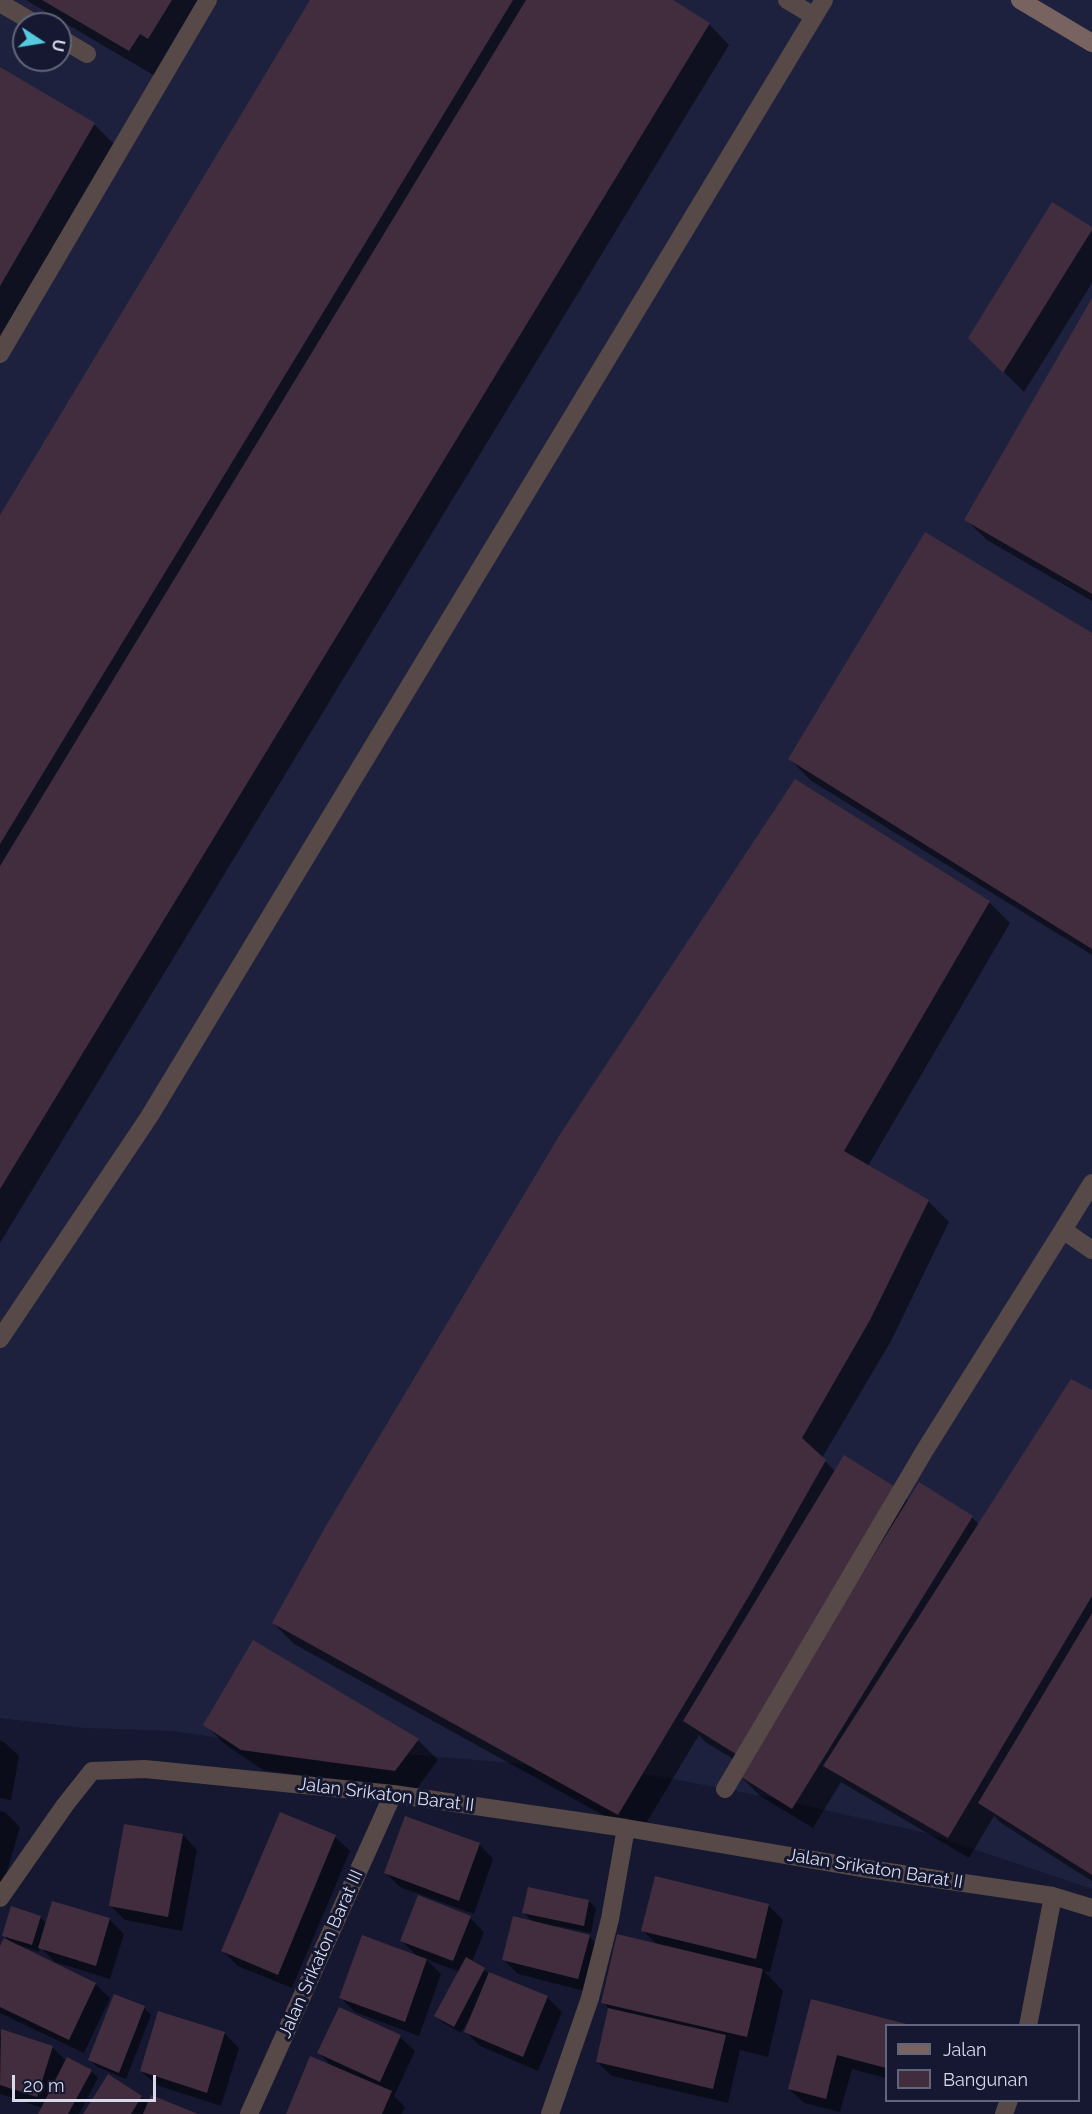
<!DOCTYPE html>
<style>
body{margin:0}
#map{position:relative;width:1092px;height:2114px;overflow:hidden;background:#151830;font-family:Raleway,sans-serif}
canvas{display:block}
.legend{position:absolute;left:885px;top:2024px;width:195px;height:78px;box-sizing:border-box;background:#151830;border:2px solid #62667a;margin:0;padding:8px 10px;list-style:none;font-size:18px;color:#d6daea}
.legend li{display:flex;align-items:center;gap:12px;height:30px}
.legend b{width:30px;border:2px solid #62667a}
.north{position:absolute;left:12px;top:12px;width:60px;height:60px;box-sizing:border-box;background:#151830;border:2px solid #62667a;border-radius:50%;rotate:102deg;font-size:16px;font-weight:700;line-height:24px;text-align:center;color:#d6daea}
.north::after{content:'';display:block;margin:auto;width:21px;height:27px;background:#55cadf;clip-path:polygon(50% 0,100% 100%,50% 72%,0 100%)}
.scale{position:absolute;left:12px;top:2075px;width:144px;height:27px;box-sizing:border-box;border:3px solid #d6daea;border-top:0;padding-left:8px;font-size:18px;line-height:21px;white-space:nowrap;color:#d6daea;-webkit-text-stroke:4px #151830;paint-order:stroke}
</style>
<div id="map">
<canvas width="1092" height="2114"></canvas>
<ul class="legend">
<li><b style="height:8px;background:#786360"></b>Jalan</li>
<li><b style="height:16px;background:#422d3f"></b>Bangunan</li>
</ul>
<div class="north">U</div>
<div class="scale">20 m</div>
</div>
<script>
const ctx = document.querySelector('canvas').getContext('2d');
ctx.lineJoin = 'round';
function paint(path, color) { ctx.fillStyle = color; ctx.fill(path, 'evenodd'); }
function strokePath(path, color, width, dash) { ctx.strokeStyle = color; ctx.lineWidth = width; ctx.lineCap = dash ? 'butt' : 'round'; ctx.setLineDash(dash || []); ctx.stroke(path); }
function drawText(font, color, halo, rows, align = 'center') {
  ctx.font = font + ' Raleway,sans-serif'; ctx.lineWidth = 6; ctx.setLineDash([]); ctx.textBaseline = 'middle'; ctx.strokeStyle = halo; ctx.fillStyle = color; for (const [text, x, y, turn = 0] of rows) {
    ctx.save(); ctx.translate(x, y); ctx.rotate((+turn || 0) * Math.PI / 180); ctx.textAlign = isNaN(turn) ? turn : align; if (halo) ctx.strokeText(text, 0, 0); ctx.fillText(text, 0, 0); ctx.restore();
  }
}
const built = new Path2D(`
 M0,0H1092V1889L926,1833L772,1798L652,1775L417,1755L306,1751L173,1731L85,1728L0,1718ZM24,24H60V60H24Z`);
const shadow = new Path2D(`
 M26,0H213L155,76Z
 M312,0H670L709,24L729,45L0,1243V518Z
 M0,69L94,124L115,145L0,342Z
 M1092,228V283L1024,392L970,338Z
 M1092,301V601L987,540L966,520Z
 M1092,635V955L810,780L790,759Z
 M795,781L989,902L1010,923L868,1166L928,1201L949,1222L891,1341L822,1458L836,1472L899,1491L909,1501L920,1484L972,1517L979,1525L1092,1392V1881L1001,1823L994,1816L969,1858L841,1782L813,1828L760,1796L739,1775L745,1766L705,1742L699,1735L639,1835L294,1644L273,1623Z
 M205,1725L418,1740L438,1760L415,1791L263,1770L226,1745Z
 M0,1741L4,1742L19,1756L11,1800L0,1798Z
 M0,1811L5,1812L20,1827L2,1888L0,1887Z
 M183,1835L197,1850L182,1931L125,1920L111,1906Z
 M335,1837L350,1851L292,1988L238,1966L223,1951Z
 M479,1844L493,1859L474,1914L400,1887L386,1873Z
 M589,1901L596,1908L591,1933L558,1926V1928L589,1936L604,1951L593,1993L518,1974L503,1959L533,1922L524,1913Z
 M768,1905L783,1920L770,1972L764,1971L783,1991L768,2057L740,2050L728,2103L612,2076L597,2062L609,2009L603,2002L658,1945L643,1931Z
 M40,1917L47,1924L109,1919L124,1934L110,1979L55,1962L40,1947L39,1952L22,1946L21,1948L95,1984L110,1998L84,2053L0,2013V1949L10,1942L3,1935Z
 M470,1918L484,1932L472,1962L488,1973L548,1998L562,2012L538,2071L480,2046L466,2032L472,2018L470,2017L461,2033L443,2023L436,2016L460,1972L426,1959L441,1974L419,2036L355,2012L341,1998L417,1956L402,1941Z
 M812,2001L886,2026V2078L852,2069L840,2112L804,2103L789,2089Z
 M144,2008L151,2015L126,2079L97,2067L90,2060Z
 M339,2009L400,2037L415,2051L394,2096L405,2107L402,2114H288L334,2068L319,2053Z
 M159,2013L225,2034L239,2048L221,2106L156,2085L141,2071Z
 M2,2031L53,2048L67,2062L91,2071L98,2078L79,2114H39L42,2108L0,2094V2036Z
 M108,2076L141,2097L149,2105L194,2114H85Z`);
const building = new Path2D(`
 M42,0H172L148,39L140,34L129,51Z
 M310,0H513L0,844V515Z
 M526,0H673L710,23L0,1189V866Z
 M0,67L95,123L0,286Z
 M1052,202L1092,227V230L1003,373L968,338Z
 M1092,298V594L964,520Z
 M925,532L1092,633V949L788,759Z
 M795,779L990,901L844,1151L929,1200L870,1320L802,1438L826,1460L753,1589L618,1815L272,1623L327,1524L559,1136Z
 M1071,1379L1092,1390V1596L948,1838L823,1766Z
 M844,1455L900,1490L739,1756L683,1721Z
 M919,1482L973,1516L792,1809L738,1775Z
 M1092,1613V1875L978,1803Z
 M253,1640L419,1739L395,1771L241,1750L203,1725Z
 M280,1812L336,1835L278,1975L221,1951Z
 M405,1816L480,1843L459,1901L384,1873Z
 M124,1824L183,1834L168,1917L109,1906Z
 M655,1876L769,1904L756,1959L641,1931Z
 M528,1887L589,1900L584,1926L522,1913Z
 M418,1895L471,1916L453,1961L400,1941Z
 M52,1901L110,1918L96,1966L38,1948Z
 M11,1906L41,1916L32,1945L2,1936Z
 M513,1916L590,1935L578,1979L502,1960Z
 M617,1934L763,1969L747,2037L601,2003Z
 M362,1935L427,1959L405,2022L339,1998Z
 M4,1938L96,1983L69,2040L0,2007V1946Z
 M466,1957L485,1968L454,2027L434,2016Z
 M489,1972L548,1996L523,2057L464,2032Z
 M114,1994L145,2006L119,2073L88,2060Z
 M811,1999L910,2025V2026H886V2068L837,2055L826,2099L788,2089Z
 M339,2007L401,2035L380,2082L317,2053Z
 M608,2008L726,2035L713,2089L596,2062Z
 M158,2011L225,2032L207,2093L140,2071Z
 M1,2029L53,2046L37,2097L0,2085Z
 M310,2056L392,2091L382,2114H286Z
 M67,2057L92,2070L68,2114H38Z
 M108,2074L142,2096L131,2114H83Z
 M151,2095L198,2114H143Z`);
const lane = new Path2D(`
 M787,0L814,16
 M0,3L36,24
 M60,38L87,54
 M0,354L208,0
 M1092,1183L1063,1230L1092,1250
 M0,1339L149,1117L824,0
 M725,1789L925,1450L1063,1230`);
const street = new Path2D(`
 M0,1898L65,1805L92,1771L145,1769L393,1794L626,1828L861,1868L1053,1896L1092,1908
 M1028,2026L1053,1896
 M249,2114L393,1794
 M550,2114L590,1998L610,1919L626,1828
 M1004,2114L1009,2100`);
const secondary = new Path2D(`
 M1020,0L1092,43`);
const streetNames = [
 ["Jalan Srikaton Barat II",386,1795,7],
 ["Jalan Srikaton Barat II",875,1869,9],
 ["Jalan Srikaton Barat III",321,1954,-66]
];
paint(built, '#1d213e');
paint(shadow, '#0007');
paint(building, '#422d3f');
strokePath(lane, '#564947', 18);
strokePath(street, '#564947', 18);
strokePath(secondary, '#786360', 18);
drawText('18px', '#d6daea', '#151830', streetNames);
</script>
